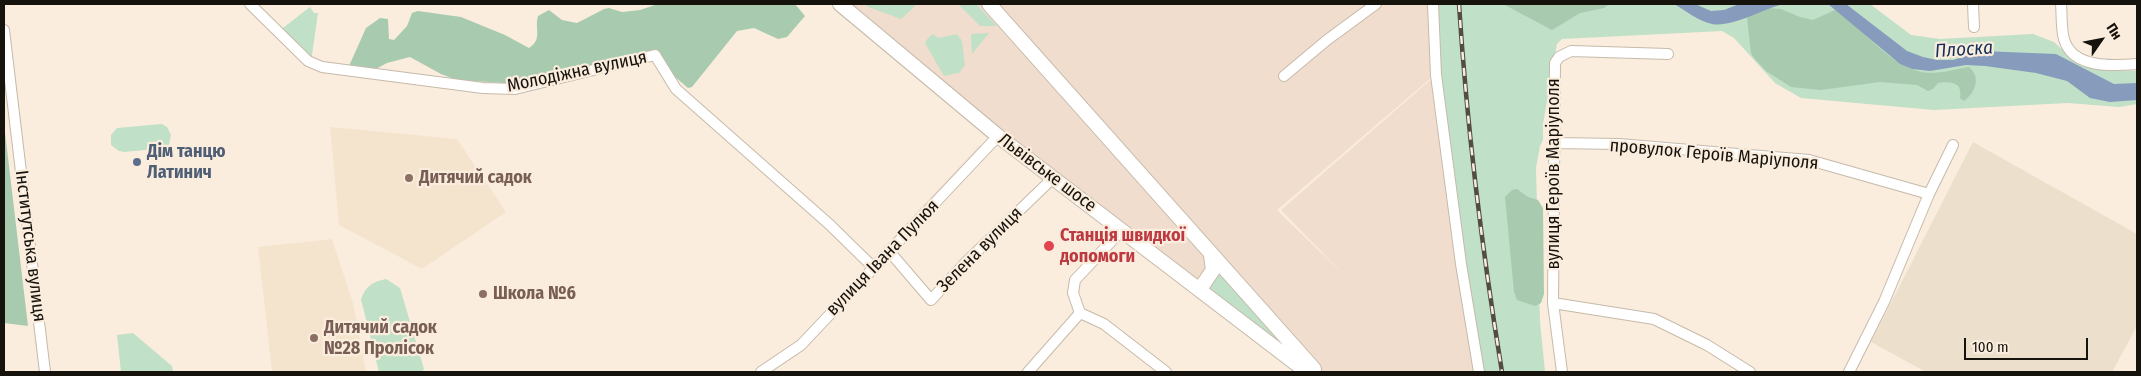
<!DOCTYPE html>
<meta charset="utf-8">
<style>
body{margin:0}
#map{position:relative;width:2141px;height:376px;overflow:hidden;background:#faeddd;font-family:"Fira Sans Condensed",sans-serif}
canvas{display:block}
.frame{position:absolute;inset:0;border:5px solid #16120c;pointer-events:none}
.north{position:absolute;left:2076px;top:15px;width:50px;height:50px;-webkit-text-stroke:4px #faeddd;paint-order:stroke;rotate:57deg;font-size:14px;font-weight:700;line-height:20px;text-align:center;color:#16120c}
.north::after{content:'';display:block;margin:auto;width:18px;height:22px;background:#16120c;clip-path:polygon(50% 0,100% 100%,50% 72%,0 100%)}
.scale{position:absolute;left:1964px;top:338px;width:124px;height:22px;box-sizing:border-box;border:2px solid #16120c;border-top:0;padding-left:6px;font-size:15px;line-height:18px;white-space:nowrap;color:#16120c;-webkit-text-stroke:4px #faeddd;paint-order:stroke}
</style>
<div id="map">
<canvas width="2141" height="376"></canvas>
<div class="frame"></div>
<div class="north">Пн</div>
<div class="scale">100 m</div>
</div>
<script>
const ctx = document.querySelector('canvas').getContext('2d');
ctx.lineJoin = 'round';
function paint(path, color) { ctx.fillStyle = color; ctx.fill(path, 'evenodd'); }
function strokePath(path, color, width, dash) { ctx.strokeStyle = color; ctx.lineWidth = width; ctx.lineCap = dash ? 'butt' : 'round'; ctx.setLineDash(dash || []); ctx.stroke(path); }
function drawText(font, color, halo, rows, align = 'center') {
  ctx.font = font + ' "Fira Sans Condensed",sans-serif'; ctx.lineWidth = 4.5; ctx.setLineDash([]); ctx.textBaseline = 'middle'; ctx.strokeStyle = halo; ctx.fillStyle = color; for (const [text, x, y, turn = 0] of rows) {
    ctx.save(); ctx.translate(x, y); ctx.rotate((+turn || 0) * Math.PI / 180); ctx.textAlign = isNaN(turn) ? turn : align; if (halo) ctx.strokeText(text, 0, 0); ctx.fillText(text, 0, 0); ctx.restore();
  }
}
const commercial = new Path2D(`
 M846,4H1429L1431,78L1277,210L1345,276L1281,210L1436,75L1479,372H1318L1000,133Z
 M980,145L984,149L878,261L874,258Z`);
const industrial = new Path2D(`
 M1973,142L2137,234V326L2112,372H1926L1871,342Z`);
const built = new Path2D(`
 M330,127L457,139L506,212L422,269L339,225Z
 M332,239L353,303L366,372H272L258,247Z`);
const green = new Path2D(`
 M866,4H915L914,7L901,19L866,6Z
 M958,4H976L997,26H980Z
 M1433,4H1870L1911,35L1940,39L2033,34L2054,42L2073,60L2102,70L2137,71V104L2119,107L2068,103L1934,110L1801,98L1775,83L1734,38L1722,31L1562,39L1557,44L1543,124V140L1540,146L1536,168L1540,322L1545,372H1479L1461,264Z
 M310,7L314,13H318L311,62L279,31Z
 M989,33L972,54L971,34Z
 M933,34L938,38L957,34L962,41L965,65L959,73L944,76L925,43L928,38Z
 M162,124L167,127L171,135L169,145L165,148L124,152L119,151L111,145V135L117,128Z
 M1212,264L1316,372L1200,289Z
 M386,279L400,288L424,369L422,372H379L361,299C366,286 372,282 386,279Z
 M133,333L172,366L173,372H121L117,335Z`);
const forest = new Path2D(`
 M658,4H795L805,16L787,37L778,39L754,28L737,31L692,87L688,88L674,76L659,51L520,84L457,80L441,74L410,57L387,63L372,71L349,66L366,28L380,18L388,19L389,39L394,40L407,26L412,13L418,11L461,17L505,35L529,48C543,39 534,29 538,16L549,10L562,20L577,23L604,9L609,8L622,12L640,10Z
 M1503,4H1609L1604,8L1580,13L1552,30Z
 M1766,8L1781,9L1800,17L1813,20L1835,10C1867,30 1891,71 1930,73C1943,73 1956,69 1969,67C1981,77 1976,92 1964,101L1960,98C1960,96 1961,93 1960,90C1958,81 1944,82 1938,83L1933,89L1928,91L1917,85L1880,82L1821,90L1791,87L1766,71L1754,58L1751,53L1747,18L1749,15Z
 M4,124L28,326L4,323Z
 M1517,189L1528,197L1538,200L1543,208L1544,294L1541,303L1535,306L1517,300L1514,292L1505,197L1512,190Z`);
const water = new Path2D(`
 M1674,4H1695L1711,11L1724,10L1739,4H1783C1764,9 1730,28 1712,24C1698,21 1685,10 1674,4Z
 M1828,4H1846L1907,51L1923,57L1937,60H1953L1982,51L2056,54L2114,84L2137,83V100L2110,102L2090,98L2067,81L2036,73L1985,66L1966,65L1930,71L1912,69L1900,64Z`);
const minor = new Path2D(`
 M250,4L308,61L322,67L483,88L515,89L655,55L676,89L829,224L874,268
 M1433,4L1436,75L1461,264L1479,372
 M1973,4L1974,27
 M2061,4C2062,15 2061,29 2064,39C2072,69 2114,66 2137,64
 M4,30L45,372
 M1284,76L1327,40L1376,4
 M1555,143L1619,144L1809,160L1929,194
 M889,251L931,300L966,262L1054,177
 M1553,303L1654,319L1707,345L1750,372
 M1080,313L1073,293L1075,280L1122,230
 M761,372L801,345L998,136
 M1028,372L1080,313L1104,324L1166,372
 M1562,372L1553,303L1555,63L1559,57L1571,51L1668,54
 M1849,372L1884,302L1929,194L1953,145`);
const major = new Path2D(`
 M840,4L998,136L1307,372
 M989,4L1314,369
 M1200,289L1213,270L1211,255`);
const rail = new Path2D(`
 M1459,4C1467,128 1482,250 1502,372`);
const markers = [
 [137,162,5,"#5c6f8a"],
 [409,178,5,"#8d6e63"],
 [1049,246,6,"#e0444e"],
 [483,294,5,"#8d6e63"],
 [314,338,5,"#8d6e63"]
];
const streetNames = [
 ["Молодіжна вулиця",577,72,-12],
 ["провулок Героїв Маріуполя",1714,155,5],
 ["Львівське шосе",1047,173,37],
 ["вулиця Героїв Маріуполя",1554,174,-90],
 ["Інститутська вулиця",30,246,83],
 ["Зелена вулиця",980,250,-45],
 ["вулиця Івана Пулюя",883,258,-46]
];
const serviceNames = [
 ["Дім танцю",147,152],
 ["Латинич",147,173]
];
const educationNames = [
 ["Дитячий садок",419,178],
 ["Школа №6",493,294],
 ["Дитячий садок",324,328],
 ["№28 Пролісок",324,349]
];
const healthNames = [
 ["Станція швидкої",1060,236],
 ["допомоги",1060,257]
];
const waterNames = [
 ["Плоска",1964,50,-4]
];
paint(commercial, '#f1ddce');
paint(industrial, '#ece0cc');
paint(built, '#f5e4cd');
paint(green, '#c0e0c7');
paint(forest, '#a8cbb0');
paint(water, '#879cbc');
strokePath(minor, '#c6baaa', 12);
strokePath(major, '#c6baaa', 16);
strokePath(minor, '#fff', 10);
strokePath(major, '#fff', 14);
strokePath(rail, '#524c43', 4.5);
strokePath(rail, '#faeddd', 2.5, [8]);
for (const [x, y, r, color] of markers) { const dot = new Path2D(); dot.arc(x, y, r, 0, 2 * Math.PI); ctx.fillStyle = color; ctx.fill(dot); strokePath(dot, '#faeddd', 2); }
drawText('18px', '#16120c', '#faeddd', streetNames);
drawText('bold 18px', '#4e5e75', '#faeddd', serviceNames, 'left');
drawText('bold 18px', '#785e54', '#faeddd', educationNames, 'left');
drawText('bold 18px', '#be3a42', '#faeddd', healthNames, 'left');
drawText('italic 19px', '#142f5a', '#faeddd', waterNames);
</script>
